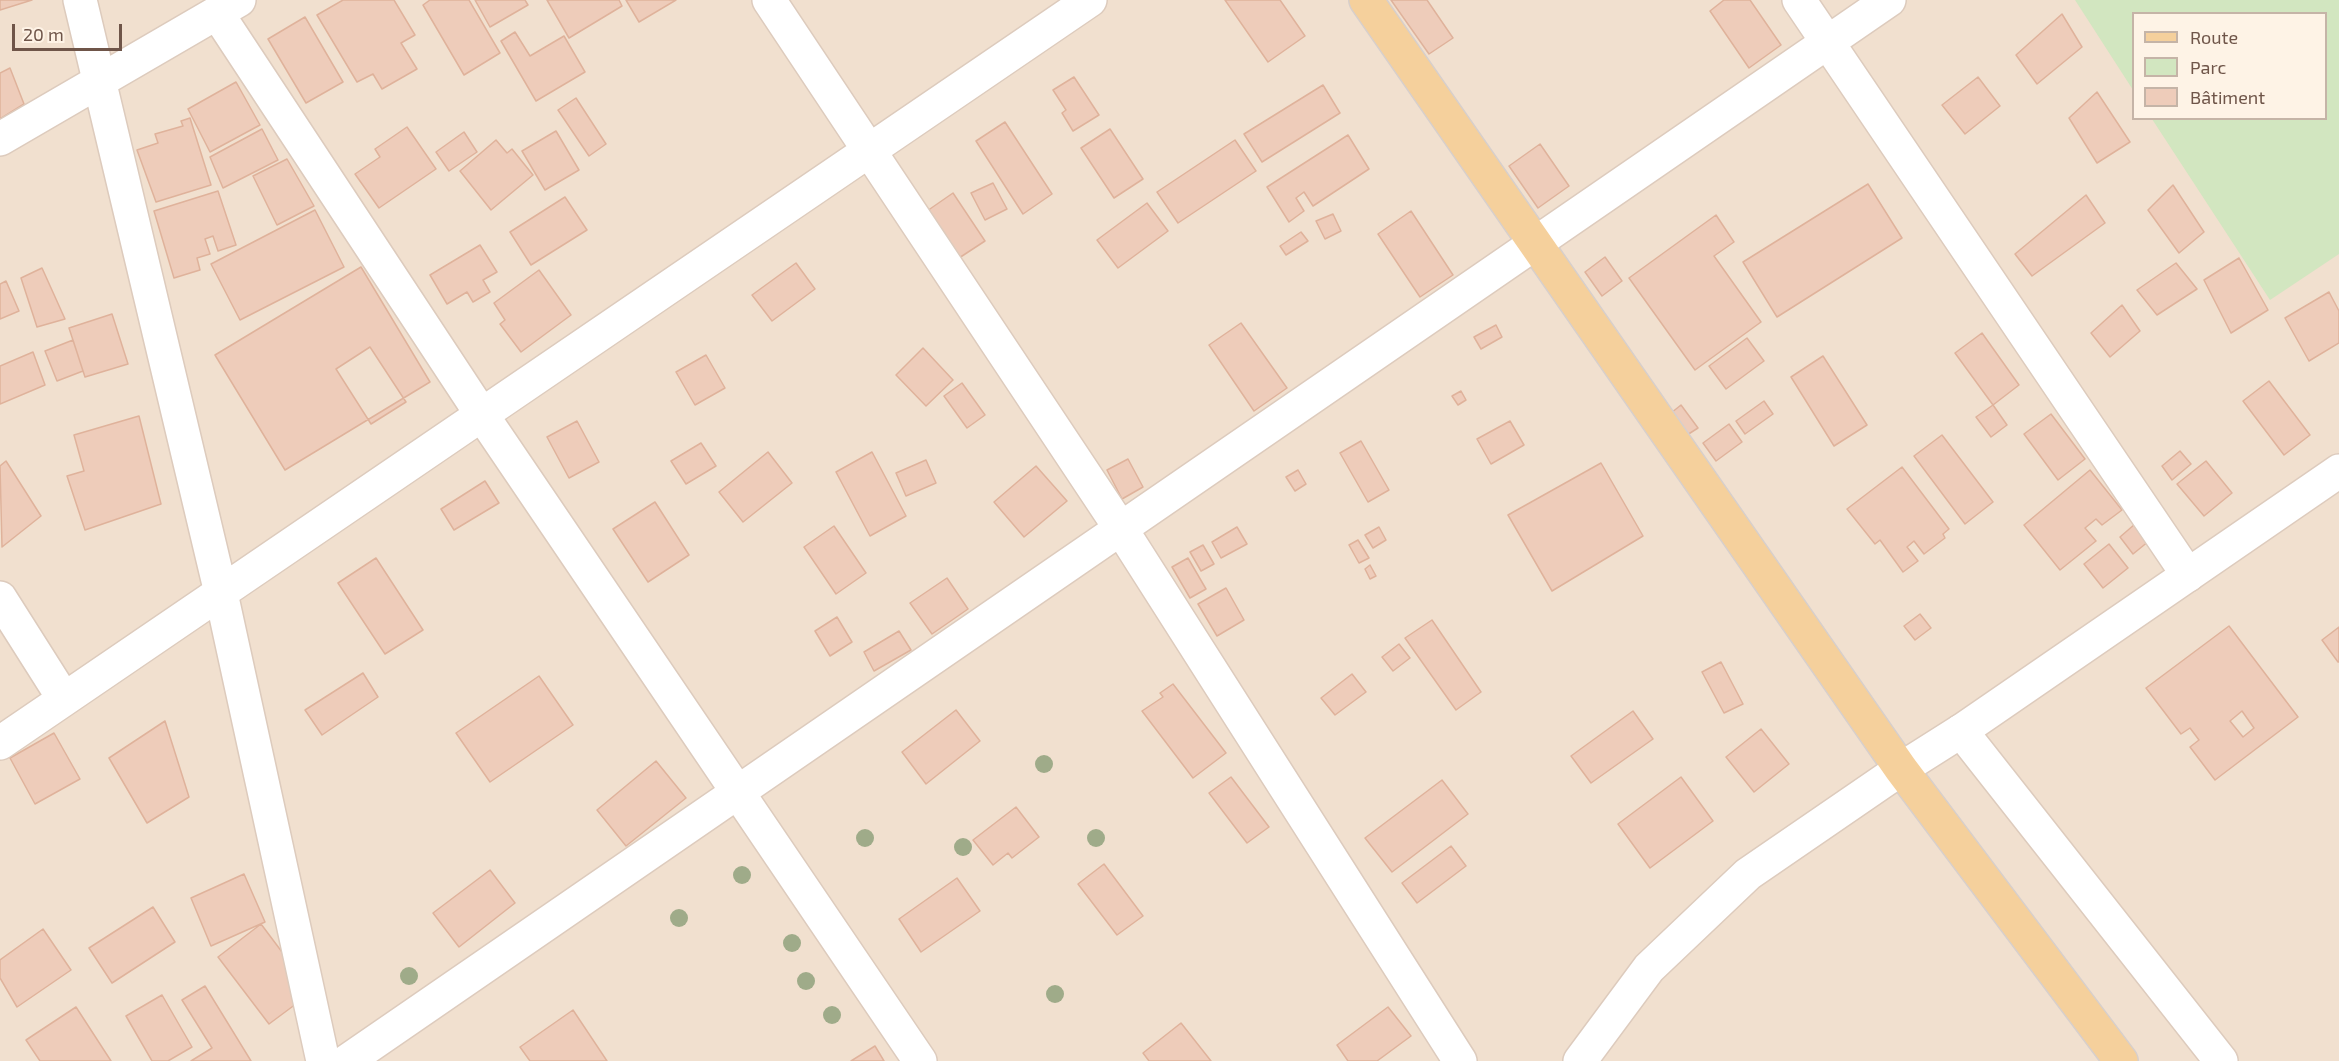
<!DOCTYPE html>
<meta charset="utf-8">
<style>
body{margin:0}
#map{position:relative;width:2339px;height:1061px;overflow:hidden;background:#faefe0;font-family:"Exo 2",sans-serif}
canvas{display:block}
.legend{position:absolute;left:2132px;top:12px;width:195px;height:108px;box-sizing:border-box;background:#fef3e6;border:2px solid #c5b4a7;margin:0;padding:8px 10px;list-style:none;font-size:18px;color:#6f5549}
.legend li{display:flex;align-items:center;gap:12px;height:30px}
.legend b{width:30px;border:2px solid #c5b4a7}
.scale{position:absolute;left:12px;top:24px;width:110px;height:27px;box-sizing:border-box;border:3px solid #6f5549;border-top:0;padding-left:8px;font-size:18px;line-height:21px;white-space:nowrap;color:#6f5549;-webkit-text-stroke:4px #fef3e6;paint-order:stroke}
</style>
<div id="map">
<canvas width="2339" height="1061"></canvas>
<ul class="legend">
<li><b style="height:8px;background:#f5d09c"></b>Route</li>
<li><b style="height:16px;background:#d2e6c0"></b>Parc</li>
<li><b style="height:16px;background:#eeccba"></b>Bâtiment</li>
</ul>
<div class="scale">20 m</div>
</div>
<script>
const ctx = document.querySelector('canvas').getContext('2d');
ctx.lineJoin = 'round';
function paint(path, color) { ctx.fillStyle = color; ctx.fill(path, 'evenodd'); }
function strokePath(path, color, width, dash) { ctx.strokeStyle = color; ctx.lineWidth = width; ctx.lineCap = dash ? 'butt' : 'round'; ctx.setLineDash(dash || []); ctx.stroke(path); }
const residential = new Path2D(`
 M0,0H2339V1061H0ZM2134,14H2326V118H2134Z`);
const green = new Path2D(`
 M2075,0H2339V254L2270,300L2152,119L2326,118V14H2134L2133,90Z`);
const building = new Path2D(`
 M0,0H32L0,10Z
 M343,0H394L415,35L401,43L417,69L382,89L373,74L357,82L317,15Z
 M430,0H469L500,53L464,75L423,5Z
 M475,0H525L528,5L490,27Z
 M547,0H619L622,6L569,38Z
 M626,0H676L639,22Z
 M1225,0H1280L1305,36L1268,62Z
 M1391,0H1427L1453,38L1429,54Z
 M1724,0H1750L1781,45L1749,68L1710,11Z
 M2062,14L2082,47L2037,84L2016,55Z
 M305,17L343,82L306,103L268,39Z
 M515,32L530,56L564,36L585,72L536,101L501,41Z
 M10,68L24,104L0,119V73Z
 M1074,77L1099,115L1073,131L1062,113L1066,110L1053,90Z
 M1978,77L2000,106L1965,134L1942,105Z
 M236,82L260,125L210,152L188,109Z
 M1323,85L1340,113L1262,162L1244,134Z
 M2097,92L2130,142L2097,163L2069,118Z
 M576,98L606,144L589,156L558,110Z
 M190,118L211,185L156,202L137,150L158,143L155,134L183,126L181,121Z
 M1005,122L1052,194L1023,214L976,141Z
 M407,127L436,169L379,208L355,174L380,157L375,149Z
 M262,129L278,160L223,188L210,157Z
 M1110,129L1143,179L1114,198L1081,148Z
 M556,131L579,170L545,190L522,151Z
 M464,132L477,152L449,171L436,152Z
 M1348,135L1369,169L1313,206L1304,192L1296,198L1304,211L1289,222L1267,187Z
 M496,140L507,153L512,149L533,175L491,210L460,171Z
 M1235,140L1256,171L1178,223L1157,192Z
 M1540,144L1569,186L1538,208L1509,166Z
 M287,159L314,206L277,225L253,176Z
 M993,183L1007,209L985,220L971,193Z
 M1868,184L1902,238L1777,317L1743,262Z
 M2173,185L2204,232L2179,253L2148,210Z
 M218,191L236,245L218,251L213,236L205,239L210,254L197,258L200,270L174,278L154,211Z
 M953,193L985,241L959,258L927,211Z
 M2086,195L2105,223L2032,276L2015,254Z
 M565,197L587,230L531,265L510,232Z
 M1147,203L1168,231L1118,268L1097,240Z
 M315,210L344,267L240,320L211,264Z
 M1411,211L1453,275L1420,297L1378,234Z
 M1333,214L1341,231L1325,239L1316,221Z
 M1716,215L1734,242L1714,256L1761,322L1695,370L1629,278Z
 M1301,232L1308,241L1286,255L1280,246Z
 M480,245L497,272L483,280L490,292L473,302L467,292L447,304L430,275Z
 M1605,257L1622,281L1602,296L1585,272Z
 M2239,258L2268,310L2231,333L2204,280Z
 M796,263L815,289L772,321L752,295Z
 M2176,263L2197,289L2157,315L2137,290Z
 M361,267L430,382L285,470L215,355Z
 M42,268L65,319L37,327L21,278Z
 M539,270L571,315L521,352L500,324L505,320L494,303Z
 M6,281L19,311L0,319V284Z
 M2329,292L2339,311V343L2309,361L2285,318Z
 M2122,305L2140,331L2110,357L2091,333Z
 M112,314L128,364L85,377L69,328Z
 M1241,323L1287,388L1254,411L1209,345Z
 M1496,325L1502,337L1481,349L1474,337Z
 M1982,333L2019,385L1993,405L1955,353Z
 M1747,338L1764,361L1726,389L1709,366Z
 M73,340L83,371L57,381L45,351Z
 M370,347L406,402L371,424L336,369Z
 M923,348L953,380L926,406L896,375Z
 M33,352L45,385L0,404V366Z
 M706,355L725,388L695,405L676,372Z
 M1823,356L1867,425L1834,446L1791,377Z
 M2269,381L2310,435L2284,455L2243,401Z
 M962,383L985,415L967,428L944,396Z
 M1461,391L1466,400L1458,405L1452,396Z
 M1764,401L1773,414L1745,434L1736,421Z
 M1681,405L1698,428L1687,435L1671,413Z
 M1993,405L2007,425L1991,437L1976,417Z
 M2051,414L2085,459L2058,480L2024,434Z
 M139,416L161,504L85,530L67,476L84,471L74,435Z
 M577,421L599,462L569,478L547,437Z
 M1510,421L1524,445L1491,464L1477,439Z
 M1729,424L1742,442L1716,461L1703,443Z
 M1942,435L1993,502L1965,524L1914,456Z
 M1361,441L1389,490L1368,502L1340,453Z
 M701,443L716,466L686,484L671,461Z
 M2180,451L2191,464L2172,480L2162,466Z
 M768,452L792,483L743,522L719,492Z
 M872,452L906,516L870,536L836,472Z
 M1128,459L1143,487L1122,499L1107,470Z
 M926,460L936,483L906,496L896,473Z
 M6,461L41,516L2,547L0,466Z
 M2206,461L2232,493L2204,516L2177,484Z
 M1601,463L1643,536L1552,591L1508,515Z
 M1036,466L1067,501L1024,537L994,502Z
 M1902,467L1949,529L1943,534L1945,538L1924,554L1914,541L1907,547L1918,561L1903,572L1880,540L1875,544L1847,509Z
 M1298,470L1306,484L1295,491L1286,477Z
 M2090,470L2122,510L2102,525L2096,519L2085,528L2096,541L2060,570L2024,525Z
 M485,481L499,503L454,530L441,509Z
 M655,502L689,555L648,582L613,529Z
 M2135,524L2149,541L2133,554L2120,537Z
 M834,526L866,573L836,594L804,547Z
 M1237,527L1247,544L1221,558L1212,542Z
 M1379,527L1386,540L1373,548L1365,535Z
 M1358,540L1369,558L1359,563L1349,545Z
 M2109,544L2128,568L2103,588L2084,564Z
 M1203,545L1214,564L1201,571L1190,552Z
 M376,558L423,630L385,654L338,583Z
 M1188,558L1206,589L1190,598L1172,567Z
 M1370,565L1376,576L1370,579L1365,569Z
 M947,578L968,609L932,634L910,603Z
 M1226,588L1244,620L1217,636L1198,604Z
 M1920,614L1931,628L1915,640L1904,626Z
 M837,617L852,642L830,656L815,631Z
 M1432,620L1481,692L1456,710L1405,638Z
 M2229,626L2298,717L2215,780L2190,747L2199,740L2190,728L2181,734L2146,688ZM2242,711L2254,728L2243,737L2230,721Z
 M2339,627V662H2338L2322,640Z
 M899,631L911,650L874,671L864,652Z
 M1399,644L1410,658L1393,671L1382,657Z
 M1721,662L1743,704L1724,713L1702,672Z
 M363,673L378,697L322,735L305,710Z
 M1352,674L1366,692L1335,715L1321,698Z
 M539,676L573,725L490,782L456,733Z
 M1173,684L1226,753L1193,778L1142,711L1163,697L1160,693Z
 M956,710L980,741L926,784L902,752Z
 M1633,711L1653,739L1591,783L1571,756Z
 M165,721L189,797L147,823L109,758Z
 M1761,729L1789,764L1754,792L1726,757Z
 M54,733L80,779L35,804L10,758Z
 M656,761L686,798L626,846L597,810Z
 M1231,777L1269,827L1247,843L1209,793Z
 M1681,777L1713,821L1650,868L1618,824Z
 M1442,780L1468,814L1392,872L1365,838Z
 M1016,807L1039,837L1012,858L1008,853L993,865L973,840Z
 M1451,846L1466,866L1417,903L1402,883Z
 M1104,864L1143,916L1117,935L1078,884Z
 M490,870L515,903L459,947L433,913Z
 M244,874L265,922L211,946L191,898Z
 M957,878L980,911L921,952L899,919Z
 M153,907L175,942L112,983L89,948Z
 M261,924L312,992L269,1024L218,957Z
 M43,929L71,970L17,1007L0,978V960Z
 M205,986L251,1061H191L212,1048L182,1000Z
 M162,995L192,1047L168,1061H152L126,1016Z
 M76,1007L111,1061H40L26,1040Z
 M1388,1007L1411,1036L1377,1061H1348L1337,1045Z
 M573,1010L607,1061H530L520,1047Z
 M1181,1023L1211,1061H1149L1143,1053Z
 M875,1046L884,1061H851Z`);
const minor = new Path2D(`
 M80,0L221,593L323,1061
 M769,0L1121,529L1460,1061
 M1799,0L2188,575
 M217,13L482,415L920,1061
 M0,139L239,0
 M0,598L64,699
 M1961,731L2221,1061
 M0,743L1090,0
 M347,1061L1889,0
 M1580,1061L1649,968L1748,874L1901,769`);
const tertiary = new Path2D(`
 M1901,769L1961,731L2339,471`);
const primary = new Path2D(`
 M1366,0L1901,769L2121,1061`);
const trees = [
 [1044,764],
 [865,838],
 [1096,838],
 [963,847],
 [742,875],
 [679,918],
 [792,943],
 [409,976],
 [806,981],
 [1055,994],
 [832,1015]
];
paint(residential, '#f1e0cf');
paint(green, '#d2e6c0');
paint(building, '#eeccba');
strokePath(building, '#dfb29b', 1.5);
strokePath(minor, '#ddcbbd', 36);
strokePath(tertiary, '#ddcbbd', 36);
strokePath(primary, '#d7cfcc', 36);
strokePath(minor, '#fff', 33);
strokePath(tertiary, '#fff', 33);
strokePath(primary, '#f5d09c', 33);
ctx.fillStyle = '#9fab89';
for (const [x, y] of trees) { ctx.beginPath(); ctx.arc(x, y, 9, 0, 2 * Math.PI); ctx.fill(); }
</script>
